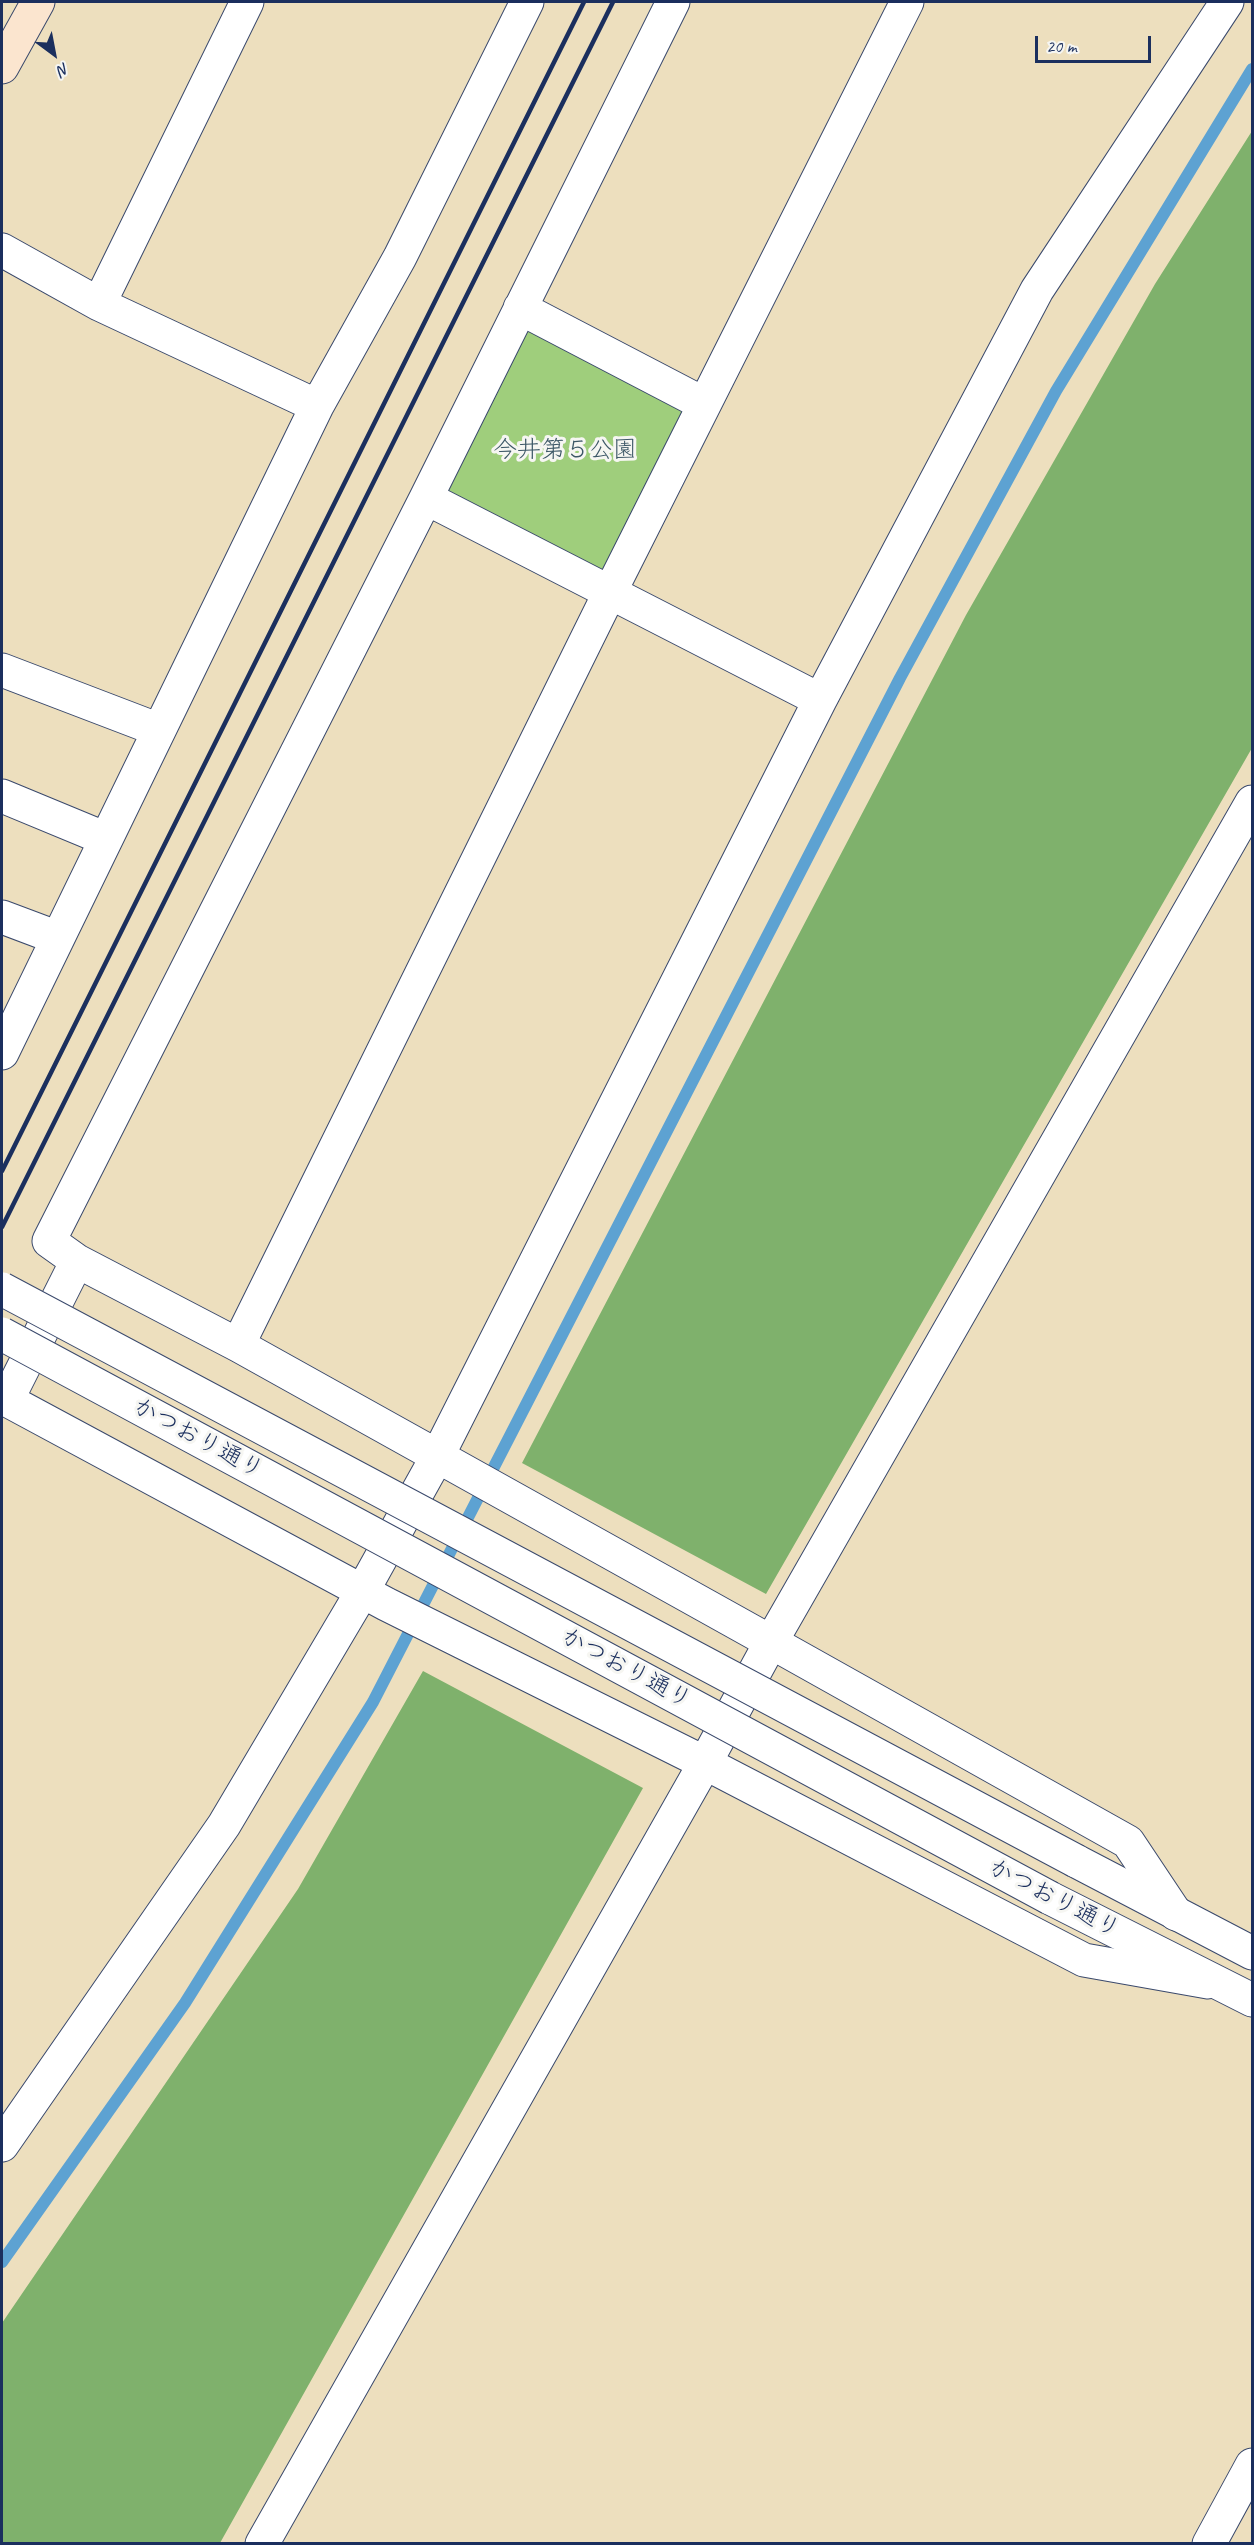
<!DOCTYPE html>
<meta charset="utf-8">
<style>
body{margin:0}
#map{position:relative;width:1254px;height:2545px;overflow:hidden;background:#eddfbe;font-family:Caveat,sans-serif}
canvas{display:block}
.frame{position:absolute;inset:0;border:3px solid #1b2f5e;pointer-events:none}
.north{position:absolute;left:24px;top:24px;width:60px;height:60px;-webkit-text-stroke:4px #f6f6f2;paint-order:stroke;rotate:148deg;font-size:16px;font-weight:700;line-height:24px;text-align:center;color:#1b2f5e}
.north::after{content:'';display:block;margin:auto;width:21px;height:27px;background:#1b2f5e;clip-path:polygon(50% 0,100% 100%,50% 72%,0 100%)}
.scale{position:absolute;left:1035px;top:36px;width:116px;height:27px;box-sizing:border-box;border:3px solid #1b2f5e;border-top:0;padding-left:8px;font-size:18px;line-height:21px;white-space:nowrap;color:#1b2f5e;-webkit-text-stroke:4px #f6f6f2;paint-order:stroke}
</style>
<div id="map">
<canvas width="1254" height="2545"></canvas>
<div class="frame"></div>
<div class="north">N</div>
<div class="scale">20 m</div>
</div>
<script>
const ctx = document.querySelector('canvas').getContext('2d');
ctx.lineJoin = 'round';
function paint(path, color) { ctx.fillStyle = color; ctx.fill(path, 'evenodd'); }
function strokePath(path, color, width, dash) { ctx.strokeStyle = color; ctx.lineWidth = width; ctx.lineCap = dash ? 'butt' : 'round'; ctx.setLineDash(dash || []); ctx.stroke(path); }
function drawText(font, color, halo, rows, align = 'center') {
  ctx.font = font + ' Caveat,"Klee One",sans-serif'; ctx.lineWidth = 6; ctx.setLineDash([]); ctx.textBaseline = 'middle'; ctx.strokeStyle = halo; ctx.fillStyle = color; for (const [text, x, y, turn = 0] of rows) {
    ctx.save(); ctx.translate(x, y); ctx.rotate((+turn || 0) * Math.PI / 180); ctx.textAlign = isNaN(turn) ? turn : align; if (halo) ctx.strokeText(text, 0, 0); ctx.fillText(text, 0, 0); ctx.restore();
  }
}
const green = new Path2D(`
 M520,308L704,404L610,592L426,498Z`);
const forest = new Path2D(`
 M1252,131V748L766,1594L522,1463L966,615L1155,284Z
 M423,1671L643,1788L220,2543H2V2323L298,1889Z`);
const stream = new Path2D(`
 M2,2262L185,2003L373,1702L900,678L1056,391L1252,69`);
const minor = new Path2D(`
 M673,2L426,498L49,1241L77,1261L7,1400L386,1604L705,1763L1084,1960L1208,1982
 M2,250L99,304L317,406
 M99,304L247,2
 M520,308L704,404
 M426,498L820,700
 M2,670L159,730
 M2,796L106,839
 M2,917L58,938
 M2,1053L317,406L400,257L527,2
 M77,1261L238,1345L771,1642L705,1763L262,2544
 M238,1345L610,592L907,2
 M1176,1914L1128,1842L771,1642L1252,802
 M2,2145L224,1825L362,1592L437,1457L820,700L1037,290L1227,2
 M1209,2544L1252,2465`);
const tertiary = new Path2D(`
 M1076,1861L1252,1953
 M1050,1898L1252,2000`);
const secondary = new Path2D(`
 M2,67L38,2`);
const rail = new Path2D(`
 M2,1171L584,2
 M2,1227L613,2`);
const tertiaryBridge = new Path2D(`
 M2,1289L1076,1861
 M2,1334L1050,1898`);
const parkNames = [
 ["今井第５公園",565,451]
];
const streetNames = [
 ["かつおり通り",198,1439,28],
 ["かつおり通り",626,1669,28],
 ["かつおり通り",1054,1899,27]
];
paint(green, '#9fce7c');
paint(forest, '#7fb16c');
strokePath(stream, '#5da2d2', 12);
strokePath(minor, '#3a496c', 35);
strokePath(tertiary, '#3a496c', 35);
strokePath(secondary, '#3a496c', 35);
strokePath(minor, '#fff', 33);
strokePath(tertiary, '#fff', 33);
strokePath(secondary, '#fbe5cf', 33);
strokePath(rail, '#1b2f5e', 4.5);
strokePath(tertiaryBridge, '#3a496c', 35, []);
strokePath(tertiaryBridge, '#fff', 33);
drawText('24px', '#3c5766', '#f6f6f2', parkNames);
drawText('24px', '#1b2f5e', '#f6f6f2', streetNames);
</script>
